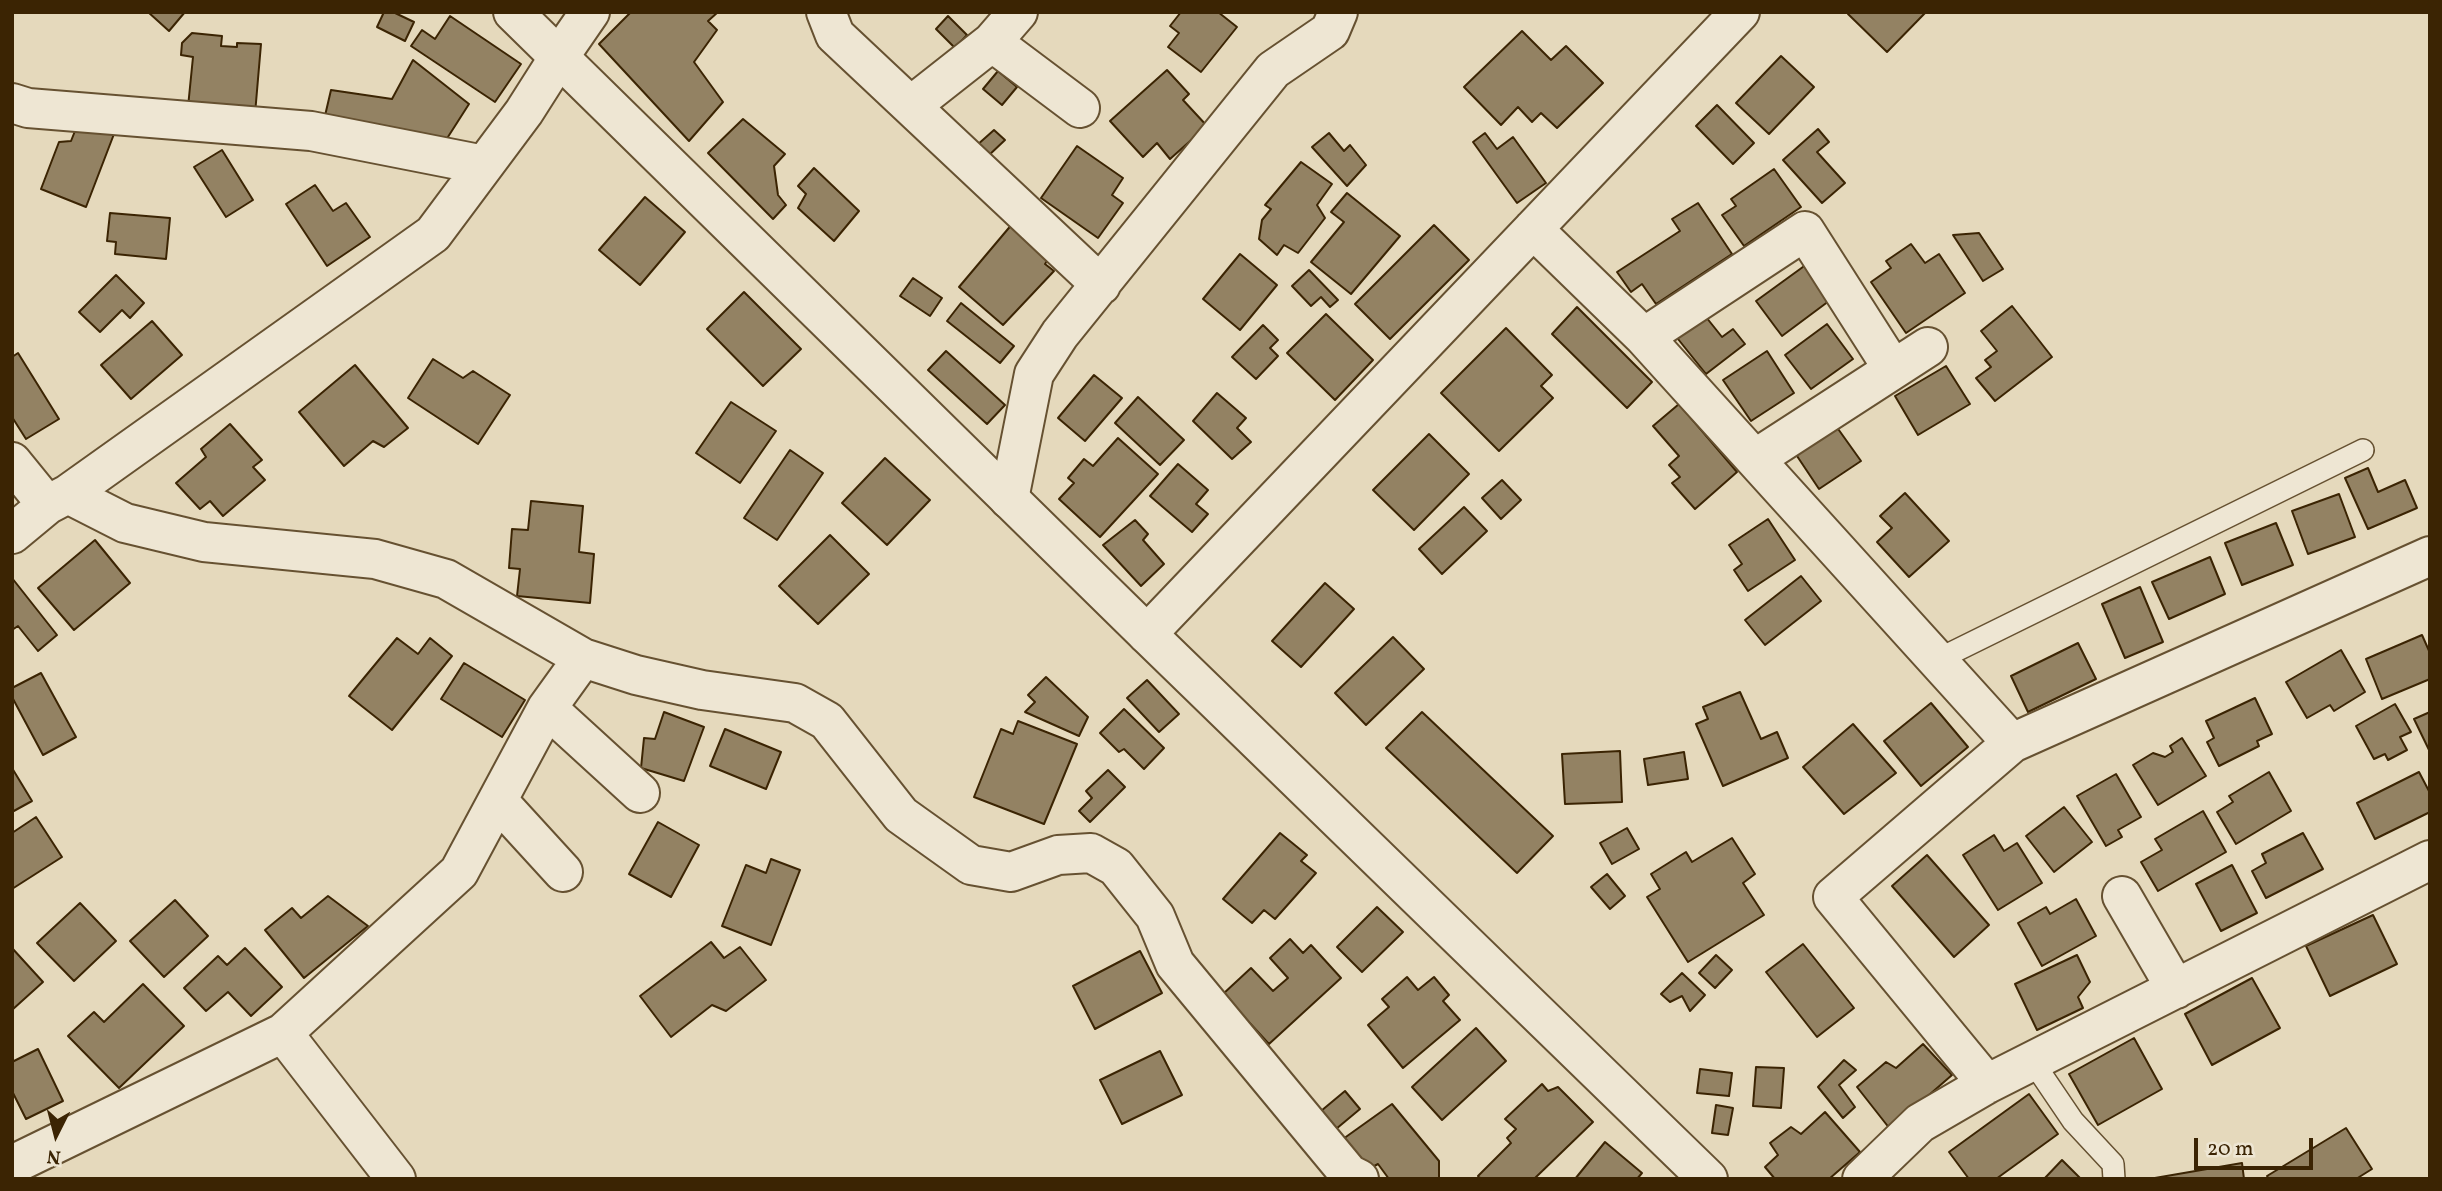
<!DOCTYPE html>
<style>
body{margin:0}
#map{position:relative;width:2442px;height:1191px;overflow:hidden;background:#e5d9bc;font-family:Vollkorn,serif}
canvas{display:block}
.frame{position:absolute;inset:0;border:14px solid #3b2403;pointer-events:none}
.north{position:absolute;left:21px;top:1100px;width:70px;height:70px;-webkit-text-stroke:5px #eee6d3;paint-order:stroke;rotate:186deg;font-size:19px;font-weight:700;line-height:28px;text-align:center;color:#3b2403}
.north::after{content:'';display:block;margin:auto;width:24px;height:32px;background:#3b2403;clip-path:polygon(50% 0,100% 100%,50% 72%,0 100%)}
.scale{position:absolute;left:2194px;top:1138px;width:119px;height:32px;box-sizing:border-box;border:4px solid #3b2403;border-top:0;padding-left:9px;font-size:21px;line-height:24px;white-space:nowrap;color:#3b2403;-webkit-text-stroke:5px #eee6d3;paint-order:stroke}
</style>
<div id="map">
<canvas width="2442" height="1191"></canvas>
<div class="frame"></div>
<div class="north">N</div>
<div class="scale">20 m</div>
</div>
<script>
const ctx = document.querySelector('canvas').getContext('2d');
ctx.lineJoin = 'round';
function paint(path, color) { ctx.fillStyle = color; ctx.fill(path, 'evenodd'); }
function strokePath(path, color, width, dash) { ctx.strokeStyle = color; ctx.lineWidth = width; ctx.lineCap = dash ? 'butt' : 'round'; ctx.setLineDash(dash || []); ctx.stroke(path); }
const building = new Path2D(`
 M148,12H185L169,31Z
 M384,12H393L414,22L405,41L377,27Z
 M631,12H718L708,21L717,30L694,62L723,102L689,141L599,44Z
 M1181,12H1218L1237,27L1201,72L1168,47L1179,33L1170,26Z
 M1850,12H1926L1887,52L1848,14Z
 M450,16L521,64L495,102L411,46L422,30L435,39Z
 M948,16L967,35L955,48L936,29Z
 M1522,31L1551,60L1566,46L1603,83L1557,128L1541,113L1532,122L1518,107L1501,125L1464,87Z
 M192,33L222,36L221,46L237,47V43L261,44L255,114L188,107L193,57L181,55L182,43Z
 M1781,56L1814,87L1769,134L1736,103Z
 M413,60L469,104L446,140L324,120L331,90L392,99Z
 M1167,70L1189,94L1183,100L1207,126L1170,159L1157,143L1143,157L1110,121Z
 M998,71L1017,87L1002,105L983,89Z
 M1717,105L1754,143L1733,164L1696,126Z
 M743,119L785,154L774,166L778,195L786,205L773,219L708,153Z
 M1818,129L1829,142L1817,152L1845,183L1822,203L1783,160Z
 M994,130L1005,140L987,157L976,146Z
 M75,131L114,134L86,207L41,189L59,142L71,141Z
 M1329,133L1344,151L1350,145L1366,165L1347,186L1312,147Z
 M1485,133L1497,149L1513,137L1546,183L1517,203L1473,142Z
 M1077,146L1123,178L1112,195L1123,203L1098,238L1041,198Z
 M222,150L253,200L226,217L194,167Z
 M1301,162L1332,184L1317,205L1325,218L1298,253L1284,245L1277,255L1259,239L1262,220L1271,209L1265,205Z
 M814,168L859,211L834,241L798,208L806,194L798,186Z
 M1774,169L1801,207L1744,246L1722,215L1736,206L1731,199Z
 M315,185L333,211L346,203L370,237L327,266L286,204Z
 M1347,193L1400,236L1351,294L1311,262L1344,222L1331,212Z
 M645,197L685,232L640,285L599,250Z
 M1698,203L1732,254L1656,304L1642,284L1631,292L1617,272L1680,231L1672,219Z
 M110,213L170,218L166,259L115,254L116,242L107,241Z
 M1013,223L1053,252L1045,264L1054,271L1003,325L959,287Z
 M1434,225L1469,260L1390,339L1355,304Z
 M1979,233L2003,269L1983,281L1953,235Z
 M1911,244L1925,263L1939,254L1965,293L1906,333L1871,282L1891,268L1886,261Z
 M1240,254L1277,285L1240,330L1203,299Z
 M1807,264L1833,298L1782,336L1756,301Z
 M1309,270L1338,300L1330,307L1321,297L1311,306L1292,286Z
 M116,275L144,303L130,318L122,310L100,332L79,312Z
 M913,278L942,298L930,316L900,296Z
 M744,292L801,349L763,386L707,329Z
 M961,303L1014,346L1000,363L947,321Z
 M2012,306L2052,357L1995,401L1976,378L1991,367L1985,360L1997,351L1981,331Z
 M1577,307L1652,382L1627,408L1552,334Z
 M1702,312L1722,337L1733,329L1745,344L1706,374L1674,334Z
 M1326,314L1373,360L1335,400L1287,353Z
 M152,321L182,355L131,399L101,365Z
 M1827,324L1853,359L1811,389L1785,355Z
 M1263,325L1278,340L1270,348L1278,356L1256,379L1232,357Z
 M1506,328L1552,375L1541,386L1553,398L1499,451L1441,393Z
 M946,351L1005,405L987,424L928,370Z
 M1767,351L1794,393L1751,421L1723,380Z
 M18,353L59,419L26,439L12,417V357Z
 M433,359L463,378L473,371L510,395L478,444L408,398Z
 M355,365L408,428L384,447L373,441L344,466L299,412Z
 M1946,366L1970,404L1918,435L1895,396Z
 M1094,375L1122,398L1085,441L1058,418Z
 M1217,393L1246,418L1237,428L1251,442L1232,459L1193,421Z
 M1138,397L1184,440L1160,465L1115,423Z
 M731,402L776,431L740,483L696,453Z
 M1679,404L1737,472L1695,509L1672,483L1680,477L1669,465L1679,456L1653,426Z
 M230,424L262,460L253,467L265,480L223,516L210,501L200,509L176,483L206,457L201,449Z
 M1836,426L1861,461L1819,489L1795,453Z
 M1429,434L1469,474L1414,530L1373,490Z
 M1118,438L1158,474L1100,537L1059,499L1074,483L1068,478L1084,459L1093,466Z
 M790,450L823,473L777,540L744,518Z
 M885,458L930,500L887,545L842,503Z
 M1178,464L1208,490L1196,504L1208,514L1192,532L1150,496Z
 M2368,468L2378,492L2405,480L2417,508L2368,529L2345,478Z
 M1502,480L1521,500L1501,519L1482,498Z
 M1905,493L1949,541L1909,577L1877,542L1892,528L1880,516Z
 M2339,494L2355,537L2308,554L2292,511Z
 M531,501L583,506L579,552L594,554L590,603L517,596L520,569L509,568L512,529L528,530Z
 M1464,507L1487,531L1442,574L1419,549Z
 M1768,519L1795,560L1748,591L1734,570L1742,564L1729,545Z
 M1135,520L1148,534L1143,540L1164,564L1141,586L1103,545Z
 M2276,523L2293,565L2242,585L2225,543Z
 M830,535L869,574L818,624L779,586Z
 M95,540L130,583L74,630L38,588Z
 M2210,557L2225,594L2169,619L2152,582Z
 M1801,576L1821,601L1765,645L1745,620Z
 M12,578L57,635L38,651L18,626L12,630Z
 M1325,583L1354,609L1301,667L1272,641Z
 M2140,587L2163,642L2125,658L2102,604Z
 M2422,635L2430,653V679L2382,699L2366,659Z
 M1393,637L1424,669L1366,725L1335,693Z
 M397,638L418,654L430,638L452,656L392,730L349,696Z
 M2078,643L2096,679L2028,712L2011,676Z
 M2341,650L2365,692L2334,711L2330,705L2307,718L2286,682Z
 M464,663L525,700L502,737L441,699Z
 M41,673L76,737L43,755L12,697V688Z
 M1046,677L1088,717L1079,736L1025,712L1035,702L1028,695Z
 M1147,680L1179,714L1159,732L1127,698Z
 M1740,692L1761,739L1777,732L1788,758L1723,786L1696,724L1708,719L1703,707Z
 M2255,698L2272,734L2257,741L2259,746L2219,766L2207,742L2214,738L2206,721Z
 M1931,703L1968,747L1921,786L1884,741Z
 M2395,704L2411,732L2400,737L2407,750L2388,760L2385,754L2374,759L2356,726Z
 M1124,709L1164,748L1144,769L1124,749L1119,752L1100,733Z
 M664,712L704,727L684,781L641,768L644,738L655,739Z
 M1422,712L1553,836L1517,873L1386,748Z
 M2430,712V752L2414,719Z
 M1018,721L1077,744L1044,824L974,797L1001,729L1013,734Z
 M1853,724L1896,773L1844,814L1803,767Z
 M725,729L781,752L766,789L710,766Z
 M2182,738L2206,776L2158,805L2133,765L2153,753L2165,757L2173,752L2170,746Z
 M1620,751L1622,802L1565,804L1562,754Z
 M1684,752L1688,779L1648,785L1644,759Z
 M12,768L32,801L12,812Z
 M1108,770L1125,787L1090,822L1079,811L1092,798L1086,791Z
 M2269,772L2291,811L2236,844L2217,812L2233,802L2229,796Z
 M2419,772L2430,793V812L2375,839L2357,803Z
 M2116,774L2141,817L2118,830L2122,837L2106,846L2077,796Z
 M2064,807L2092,842L2054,872L2026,836Z
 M2203,811L2226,852L2158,891L2141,862L2162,850L2155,839Z
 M36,817L62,857L12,889V833Z
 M658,822L699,845L671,897L629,874Z
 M1627,828L1639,849L1612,864L1600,843Z
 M1280,833L1307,855L1301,861L1316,873L1275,919L1264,910L1252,923L1223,899Z
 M2303,833L2323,869L2266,898L2252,871L2266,863L2262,854Z
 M1994,835L2004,851L2017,843L2042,883L1998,910L1963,855Z
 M1732,838L1755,874L1743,883L1764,915L1688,962L1647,897L1660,889L1651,874L1686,852L1692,862Z
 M1927,855L1989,925L1954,957L1892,886Z
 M771,859L800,870L771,945L722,926L746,865L766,873Z
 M2232,865L2257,913L2221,931L2196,884Z
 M1607,874L1625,896L1610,909L1591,887Z
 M328,896L368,926L304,978L265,930L292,908L301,918Z
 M2076,899L2096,936L2042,966L2018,923L2046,907L2050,914Z
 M175,900L208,936L164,977L130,941Z
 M80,903L116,941L74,981L37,943Z
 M1377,907L1403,932L1362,972L1337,947Z
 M2373,915L2397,964L2330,996L2306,946Z
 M1290,939L1303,953L1311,945L1341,978L1269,1044L1223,994L1251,968L1273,991L1288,978L1270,958Z
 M711,942L724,958L740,947L766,980L726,1011L712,1005L671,1037L640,996Z
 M1803,944L1854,1008L1817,1037L1766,972Z
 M12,948L43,982L12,1010Z
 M245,948L282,987L251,1016L228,992L206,1011L184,988L218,956L227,965Z
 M1140,951L1162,993L1095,1029L1073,986Z
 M1716,955L1732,970L1715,988L1699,973Z
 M2077,955L2090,982L2078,997L2083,1008L2037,1030L2015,984Z
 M1682,973L1705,995L1690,1011L1682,996L1670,1002L1661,994Z
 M1407,977L1418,990L1434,977L1449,995L1443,1001L1460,1020L1403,1068L1368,1025L1389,1007L1382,999Z
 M2252,978L2280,1028L2212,1065L2185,1014Z
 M143,984L184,1026L119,1088L68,1036L94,1012L104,1022Z
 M1476,1028L1506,1061L1442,1120L1412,1087Z
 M2134,1038L2162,1089L2098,1125L2069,1074Z
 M1923,1044L1952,1075L1890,1129L1857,1087L1886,1062L1896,1068Z
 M38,1049L63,1101L26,1119L12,1091V1062Z
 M1160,1051L1182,1095L1122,1124L1100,1080Z
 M1844,1060L1856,1070L1839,1085L1855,1107L1843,1118L1818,1087Z
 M1756,1067L1784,1068L1781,1108L1753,1106Z
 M1700,1069L1732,1073L1729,1096L1697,1093Z
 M1542,1084L1548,1091L1558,1087L1593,1122L1534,1179H1481L1478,1176L1511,1143L1507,1138L1516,1129L1505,1119Z
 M1345,1091L1360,1109L1336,1129L1321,1111Z
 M2029,1094L2058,1134L1996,1179H1969L1949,1152Z
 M1392,1104L1439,1161V1179H1389L1378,1164L1367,1170L1343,1139Z
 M1716,1105L1733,1108L1728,1135L1712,1133Z
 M1825,1112L1860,1152L1829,1179H1775L1765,1167L1778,1155L1770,1143L1791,1127L1801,1134Z
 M2346,1128L2372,1169L2356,1179H2269L2267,1176Z
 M1605,1142L1642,1173L1637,1179H1575Z
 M2062,1160L2081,1179H2044Z
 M2242,1163L2244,1179H2149Z`);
const service = new Path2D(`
 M1937,660L2363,450
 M2033,1062L2073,1121L2113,1164L2114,1179`);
const minor = new Path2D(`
 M826,12L835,35L1101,285
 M992,42L1080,108
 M12,103L28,108L311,131L484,165
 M912,105L992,42L1018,12
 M1533,229L1644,337L2012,743
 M1644,337L1805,231L1893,369
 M1755,459L1928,347
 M12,462L47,505
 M68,494L125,523L204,542L375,559L446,579L583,658L636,675L702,690L795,703L827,721L901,815L971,865L1011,872L1058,855L1091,853L1116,867L1155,916L1175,964L1349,1174L1359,1179
 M1009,499L1034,374L1060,334L1273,70L1330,31L1338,12
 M12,534L47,505L68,494L433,234L524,112L559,57
 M1147,634L1740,12
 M547,708L640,793
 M499,802L563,872
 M2122,896L2176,989
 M283,1033L396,1179
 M1987,1084L1833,897L2012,743L2430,556
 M12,1165L283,1033L459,872L547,708L583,658
 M1862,1179L1920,1123L1987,1084L2430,860`);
const tertiary = new Path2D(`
 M513,12L1147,634L1708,1179
 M559,57L590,12`);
paint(building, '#938263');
strokePath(building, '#3b2403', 2);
strokePath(service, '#665131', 24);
strokePath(minor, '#665131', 42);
strokePath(tertiary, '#665131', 42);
strokePath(service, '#eee6d3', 21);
strokePath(minor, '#eee6d3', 38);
strokePath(tertiary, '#eee6d3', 38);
</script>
